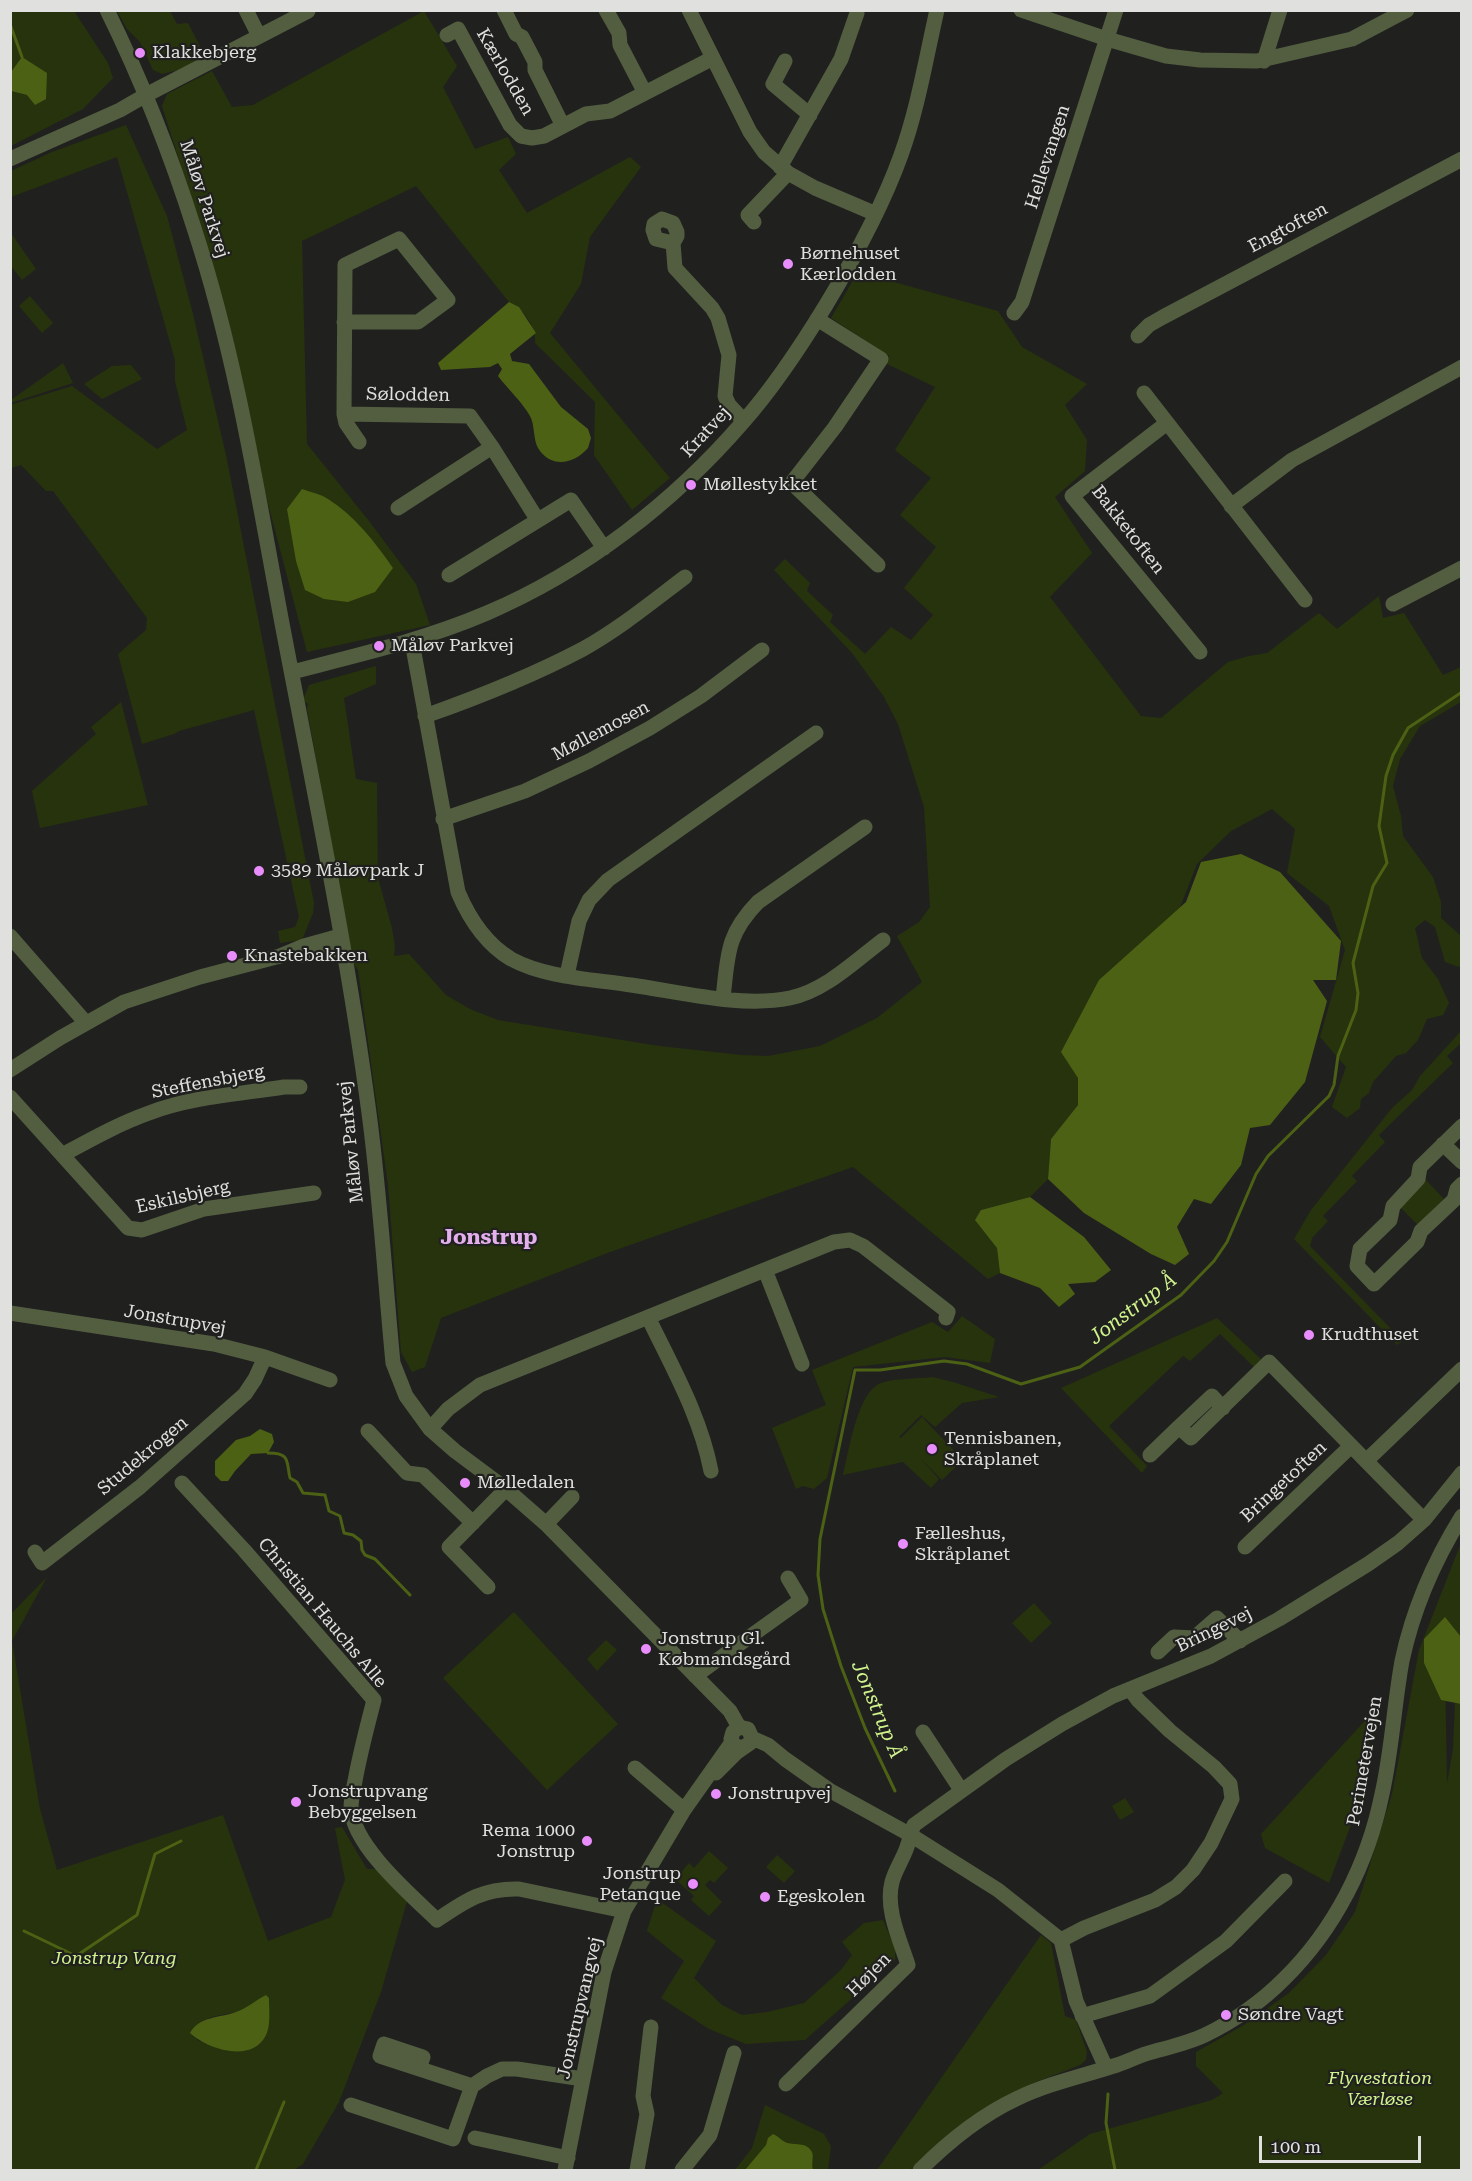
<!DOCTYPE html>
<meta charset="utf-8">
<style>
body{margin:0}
#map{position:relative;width:1472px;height:2181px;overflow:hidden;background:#20211f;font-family:"Roboto Serif",serif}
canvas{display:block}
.frame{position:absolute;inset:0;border:12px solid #e0e1df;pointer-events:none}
.scale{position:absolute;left:1259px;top:2136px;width:162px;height:27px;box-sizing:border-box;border:3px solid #e0e1df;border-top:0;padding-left:8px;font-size:18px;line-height:21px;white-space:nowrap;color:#e0e1df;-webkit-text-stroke:4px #20211f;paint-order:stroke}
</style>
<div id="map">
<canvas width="1472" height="2181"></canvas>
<div class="frame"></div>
<div class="scale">100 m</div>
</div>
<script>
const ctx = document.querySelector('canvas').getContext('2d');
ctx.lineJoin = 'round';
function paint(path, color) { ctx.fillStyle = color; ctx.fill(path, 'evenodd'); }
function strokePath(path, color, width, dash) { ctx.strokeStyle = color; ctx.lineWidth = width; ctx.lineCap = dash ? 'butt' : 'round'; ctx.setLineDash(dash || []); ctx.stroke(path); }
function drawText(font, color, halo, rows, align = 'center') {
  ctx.font = font + ' "Roboto Serif",serif'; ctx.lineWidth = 4.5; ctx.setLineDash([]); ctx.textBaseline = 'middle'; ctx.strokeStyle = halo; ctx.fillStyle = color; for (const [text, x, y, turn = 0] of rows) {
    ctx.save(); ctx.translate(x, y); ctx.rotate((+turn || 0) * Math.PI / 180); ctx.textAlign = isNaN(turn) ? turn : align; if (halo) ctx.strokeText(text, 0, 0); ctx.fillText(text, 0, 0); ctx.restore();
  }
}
const green = new Path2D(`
 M11,11H74L108,63L113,78L83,109L11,146V91L27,95L12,69L11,72Z
 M117,11H170L177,24L188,23L205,56L179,70L162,74L153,70L140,42L127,29Z
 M424,11L457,66L443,87L475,149L508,137L516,154L499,170L527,213L630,157L641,167L590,237L581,284L550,333L670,478L632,510L594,455L595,402L535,343C537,327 523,309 509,302L416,186L302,241L307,444L369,521L416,584L430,625L307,652L262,481L213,267L162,106L167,94L212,71L232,107L253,105Z
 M126,125L167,216L192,310L226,455L314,903L313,913L302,940L280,943L278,931L295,927L299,917L254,710L179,731L174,734L142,744L118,654L146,630L147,618L53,491H46L21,465L11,468L10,405L72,386L157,449L187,430L175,381V360L117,157L11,197V171L52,152Z
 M11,233L36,269L22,280L11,266Z
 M858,272L998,311L1022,347L1087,384L1065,405L1087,440L1085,471L1055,497L1092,553L1050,597L1141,716L1161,718L1228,662L1249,656L1267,653L1319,613L1337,629L1379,596L1383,618L1404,613L1443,675L1461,667V702L1420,726L1400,759L1393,786L1401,816L1403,836L1433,877L1441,902V918L1461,936V965L1459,967L1445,962L1435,927L1425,920L1415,928L1422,958L1438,979L1449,1003L1443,1015L1427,1019L1418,1040L1406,1053L1396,1056L1373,1082L1369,1093L1361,1099L1360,1108L1347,1118L1332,1107L1346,1067L1320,1037L1345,950L1329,906L1287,873L1295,829L1272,809L1231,831L1197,864L1174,923L1078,1091V1105L1051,1139L1048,1179L1030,1197L981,1210L997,1248L1000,1273L988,1279L853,1167L610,1252L441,1318L425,1367L412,1372L401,1352L400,1339L388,1185L358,970L353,962L307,709L308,704L303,700L309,685L376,666V684L344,698L356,779L377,783L378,878L392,928L395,947L394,956L409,954L446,995L470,1009L498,1020L659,1046L741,1055L768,1056L820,1046L877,1018L922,982L897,936L919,922L930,907L924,807L898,724L884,697L852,653L774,570L785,559L810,583L807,591L833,615L830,622L865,654L891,627L911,640L933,615L904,588L936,547L900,515L931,478L895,450L935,387L885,363L889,356L831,318Z
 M30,296L53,323L42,333L19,306Z
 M63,363L73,383L11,403V400Z
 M131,365L142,379L102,399L84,384L112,366Z
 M121,702L148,805L40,828L32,791L96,734L91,727Z
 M1461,1031V1043L1447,1056L1453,1063L1379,1135L1385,1142L1352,1176L1357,1181L1323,1216L1328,1221L1312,1238L1310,1246L1403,1341L1397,1345L1294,1239L1311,1210L1392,1108L1412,1090L1420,1076Z
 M1425,1179L1444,1199L1418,1225L1398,1205Z
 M962,1316L995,1339L990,1363L945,1357L853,1367L827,1478L814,1489L803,1486L796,1489L772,1428L826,1405L812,1370L932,1322L948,1332Z
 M1217,1318L1263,1361L1256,1369L1220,1334L1190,1361L1183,1356L1109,1426L1147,1466L1142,1473L1061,1388Z
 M932,1377L953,1382L999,1397L962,1403L935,1427L921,1415L899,1437L901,1438L922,1417L963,1460L942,1480L919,1457L939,1479L931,1488L903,1462L843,1475C849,1452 857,1392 881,1383C894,1378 918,1379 932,1377Z
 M1461,1543V2170H1038L1090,2134L1212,2100L1223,2093L1196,2066V2052L1244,2025L1289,1993L1326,1955L1355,1912L1392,1794L1419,1650ZM1457,1655L1453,1749L1447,1784L1445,1667Z
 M47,1577L12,1641L40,1809L57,1870L223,1815L268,1941L331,1917L345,1880L335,1828L342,1827L367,1869H376L408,1898L381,1992L339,2102L303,2164L294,2170H11L10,1615ZM238,2012L228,2051L199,2041L190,2033C198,2017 221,2015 238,2012Z
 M1034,1603L1052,1623L1031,1643L1012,1623Z
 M514,1612L618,1724L547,1790L443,1678Z
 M606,1640L617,1650L597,1671L587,1659Z
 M1372,1713L1364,1790L1329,1883L1265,1848L1261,1834Z
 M1125,1798L1134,1812L1120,1820L1112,1806Z
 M709,1851L728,1868L714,1883L710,1880L705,1885L722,1902L709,1916L691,1900L694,1896L675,1879L689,1863L694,1868Z
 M777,1855L795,1871L784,1883L766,1867Z
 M657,1899L716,1941L694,1978L722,2005L742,2015L767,2012L804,2003L840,1971L852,1955L842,1942L864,1923L883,1920L895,1948V1960L805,2040L746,2044L709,2029L661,1998L684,1961L647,1931Z
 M1041,1935L1051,1943L1065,2016L1076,2020L1087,2052L1086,2060L1080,2065C1060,2073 1039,2080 1019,2090C978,2110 941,2137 910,2170H877Z
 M765,2105L824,2134L831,2146L828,2170H735L752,2148Z`);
const water = new Path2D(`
 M22,57L47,73L46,99L35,105L27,95L11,91V72Z
 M509,302L519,307L536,333L510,354L512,361L529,364L561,407L588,429L591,438L588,448C574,464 551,469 538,448C533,439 535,425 530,416C522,402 508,389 498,376L502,369L498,363L490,367L441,370L438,363Z
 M302,489C310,492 321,494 328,499C355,516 375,542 393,568L375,592L348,602L324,599L305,590L296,561L287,509Z
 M1241,854L1280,872L1341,941L1336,980H1313L1327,1001L1305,1082L1270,1125L1250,1128L1241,1165L1211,1204L1194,1199L1177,1227L1189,1254L1175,1265L1151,1254L1084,1213L1048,1179L1051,1139L1078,1105V1078L1061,1052L1099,980L1186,902L1201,862Z
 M1030,1197L1084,1237L1111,1270L1095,1282L1068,1284L1075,1294L1059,1307L1040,1288L1000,1273L997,1248L975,1220L981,1210Z
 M260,1429L272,1434L274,1442L268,1453L251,1454L235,1471L228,1481H221L215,1475V1461L236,1440L250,1436Z
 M1445,1617L1461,1637V1704L1441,1700L1424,1663V1639Z
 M266,1995L269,1998C269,2010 271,2025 266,2035C252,2064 207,2049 190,2033C199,2016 220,2018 236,2012C246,2009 256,2000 266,1995Z
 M773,2134C778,2136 781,2140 785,2142C794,2146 806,2141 812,2152C814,2157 811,2164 813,2170H745L766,2145L768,2138Z`);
const stream = new Path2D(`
 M10,24L22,57
 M268,1453C291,1453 286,1461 290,1478L297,1482L303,1493L325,1495L329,1511L340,1516L344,1533L353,1535L361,1541L362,1550L365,1555L375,1559L410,1595
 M895,1791L865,1728L841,1666L823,1609L818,1575L820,1539L855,1370H880L944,1361L967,1364L1021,1384L1080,1367L1181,1295L1214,1261L1227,1242L1256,1174L1268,1156L1329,1096L1334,1085L1338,1056L1356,1010L1358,993L1353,963L1373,886L1387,863L1379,826L1386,776L1393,755L1408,728L1462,692
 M24,1931L76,1956L137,1915L155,1854L181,1841
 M1108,2094L1106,2123L1115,2170
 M256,2170L284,2102`);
const minor = new Path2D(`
 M107,10C142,81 171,155 195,231C238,363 259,503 285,639C315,796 348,954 369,1113C380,1195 385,1280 393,1363L406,1396L430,1429L455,1451L506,1489L546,1524L730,1711L739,1727
 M246,10L259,36
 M504,10L516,34L522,37L535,62V70L563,126
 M606,10L619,33L620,45L645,93
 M689,10L750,132L764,152L788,173L815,188L876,214
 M1021,10L1107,39L1166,56L1200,60L1257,61L1352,39L1407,10
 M447,35L458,29L510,125L521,136L532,138L544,136L586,114L610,111L713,58
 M785,61L773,84L810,115
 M1264,61L1280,10
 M10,159L120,110L146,95L308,11
 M780,167L841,59L857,13
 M754,222L748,215L788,173
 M673,243L656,239L653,230L654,224L662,219L673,223L677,232V236L673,243L675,268L712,308L718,318L729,355L725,396L729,405L744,421
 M1014,313L1022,302L1116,10
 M817,319L881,359L835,427L793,481L795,486L878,565
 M344,322H418L448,300L399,239L345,265L344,414L346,423L359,442
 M1138,336L1149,325L1163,317L1462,159
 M1144,393L1305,600
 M344,414L470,416L492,447L537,519
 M1167,423L1072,496L1200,652
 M1231,506L1292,460L1462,367
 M398,508L492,447
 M449,575L571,500L604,548
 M1393,604L1462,568
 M412,642L458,892C469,918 486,944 511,959C546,978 592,979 631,985C681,992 741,1008 790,998C825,991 855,961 883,940
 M292,672C358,655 424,640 487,613C585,571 673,503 743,422C775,386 801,346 826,305C855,257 882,208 901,155C918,108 926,58 937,10
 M425,716C479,697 532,676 583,649C619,629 652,602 685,577
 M443,819L525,791L589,761L650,728L701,696L762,650
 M10,936L86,1023
 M301,955L343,949
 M567,975L579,921L589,900L608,880L816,733
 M723,998C728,955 726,935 758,902L865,827
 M10,1070L60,1038L124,1002L200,977L280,956L304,946L340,936
 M10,1097L128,1228L142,1230L204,1209L314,1193
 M1462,1126L1420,1167L1418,1179L1393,1206L1390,1220L1360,1249L1357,1266L1374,1284L1417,1242L1421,1231L1454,1200L1457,1189L1462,1184
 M1443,1144L1462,1162
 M62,1155C90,1140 118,1124 149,1113C191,1097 239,1094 284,1087H300
 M765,1270L802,1364
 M10,1313L214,1344L265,1357L330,1380
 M648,1317C672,1367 700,1415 711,1471
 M1179,1427L1212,1396L1223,1408
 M430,1429L448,1409L480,1385L834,1242L850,1240L863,1246L948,1312L946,1318
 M368,1431L407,1473L423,1475L473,1523
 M1150,1455L1179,1427L1191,1438L1269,1362L1424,1520
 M1366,1461L1462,1369
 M182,1483L244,1550L374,1700C367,1727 360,1753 355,1781C353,1790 351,1799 351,1808C353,1846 411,1895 437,1920C465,1901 483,1888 519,1889L624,1911
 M546,1524L572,1497
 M1245,1547L1351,1446
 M35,1552L42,1563L140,1487L245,1394L255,1379L265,1357
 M488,1587L449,1547L506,1489
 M1158,1652L1174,1637L1194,1638L1217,1618L1240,1641
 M695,1676L801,1600L788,1578
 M923,1732L961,1790
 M752,1738L768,1745L785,1759L829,1790L909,1834L998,1890L1061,1940L1076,2001L1106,2068
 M635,1768L684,1810
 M716,1773L737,1752L750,1743L752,1738L748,1729L739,1727L733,1732L731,1739L734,1745L742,1748
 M1061,1940L1084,1928L1155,1900L1176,1887L1193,1870L1211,1843L1232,1799L1230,1784L1214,1767L1170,1731L1138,1700L1130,1689
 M1082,2016L1150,1996L1226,1941L1285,1881
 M419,2069L423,2057L384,2044L380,2056L472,2086
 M786,2084L908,1965C900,1940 885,1909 892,1882C895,1870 903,1859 907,1847C910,1840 910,1833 914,1825L1006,1759L1062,1724L1113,1696L1211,1656L1279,1619L1368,1564L1398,1543L1424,1520L1462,1473
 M351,2105L453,2139L472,2086L487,2076L502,2069H517L583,2079
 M475,2138L568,2158
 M565,2170L604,1972L624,1911L684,1810L732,1742
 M637,2170L647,2114L643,2096L651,2027
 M682,2170L710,2135L734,2053
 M920,2170C948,2142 980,2116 1016,2099C1049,2083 1083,2076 1117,2065C1129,2061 1140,2055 1152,2052C1170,2047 1188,2043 1205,2035C1234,2021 1261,2002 1284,1979C1335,1929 1368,1863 1382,1794C1392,1750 1394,1705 1402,1661C1413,1609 1434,1561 1462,1516`);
const markers = [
 [140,53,6,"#ea8dfc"],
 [788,264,6,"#ea8dfc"],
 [691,485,6,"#ea8dfc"],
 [379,646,6,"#ea8dfc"],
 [259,871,6,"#ea8dfc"],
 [232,956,6,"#ea8dfc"],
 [1309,1335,6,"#ea8dfc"],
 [932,1449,6,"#ea8dfc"],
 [465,1483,6,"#ea8dfc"],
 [903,1544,6,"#ea8dfc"],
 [646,1649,6,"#ea8dfc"],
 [716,1794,6,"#ea8dfc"],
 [296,1802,6,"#ea8dfc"],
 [587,1841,6,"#ea8dfc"],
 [693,1884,6,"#ea8dfc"],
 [765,1897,6,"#ea8dfc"],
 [1226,2015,6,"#ea8dfc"]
];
const poiNames = [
 ["Klakkebjerg",152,53],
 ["Børnehuset",800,254],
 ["Kærlodden",800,275],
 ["Møllestykket",703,485],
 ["Måløv Parkvej",391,646],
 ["3589 Måløvpark J",271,871],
 ["Knastebakken",244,956],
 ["Krudthuset",1321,1335],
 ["Tennisbanen,",944,1439],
 ["Skråplanet",944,1460],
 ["Mølledalen",477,1483],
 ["Fælleshus,",915,1534],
 ["Skråplanet",915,1555],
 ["Jonstrup Gl.",658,1639],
 ["Købmandsgård",658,1660],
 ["Jonstrupvang",308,1792],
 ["Bebyggelsen",308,1813],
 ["Jonstrupvej",728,1794],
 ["Rema 1000",575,1831,"right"],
 ["Jonstrup",575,1852,"right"],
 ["Jonstrup",681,1874,"right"],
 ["Petanque",681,1895,"right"],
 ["Egeskolen",777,1897],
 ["Søndre Vagt",1238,2015]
];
const streetNames = [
 ["Kærlodden",505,72,60],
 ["Hellevangen",1048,157,-72],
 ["Måløv Parkvej",204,199,72],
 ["Engtoften",1288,228,-28],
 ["Sølodden",408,395,1],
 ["Kratvej",706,432,-47],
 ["Bakketoften",1128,530,52],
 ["Møllemosen",601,731,-28],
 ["Steffensbjerg",208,1082,-11],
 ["Måløv Parkvej",351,1142,-96],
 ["Eskilsbjerg",183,1197,-13],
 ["Jonstrupvej",175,1320,10],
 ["Studekrogen",143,1456,-40],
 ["Bringetoften",1284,1482,-43],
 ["Christian Hauchs Alle",322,1613,50],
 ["Bringevej",1214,1630,-26],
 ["Perimetervejen",1365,1761,-80],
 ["Højen",869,1975,-45],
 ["Jonstrupvangvej",580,2008,-77]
];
const parkNames = [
 ["Jonstrup Vang",114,1959],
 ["Flyvestation",1380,2079],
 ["Værløse",1380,2100]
];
const waterNames = [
 ["Jonstrup Å",1133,1309,-37],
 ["Jonstrup Å",877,1710,67]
];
const quarterNames = [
 ["Jonstrup",489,1238]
];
paint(green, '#27330c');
paint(water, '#4c6114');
strokePath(stream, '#4c6114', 3);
strokePath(minor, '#535e41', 15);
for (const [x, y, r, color] of markers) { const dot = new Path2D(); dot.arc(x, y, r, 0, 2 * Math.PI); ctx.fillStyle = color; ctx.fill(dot); strokePath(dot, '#20211f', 2); }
drawText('18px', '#e0e1df', '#20211f', poiNames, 'left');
drawText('18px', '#e0e1df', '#20211f', streetNames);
drawText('italic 18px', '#d0f38d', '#20211f', parkNames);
drawText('italic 20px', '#d0f38d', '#20211f', waterNames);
drawText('bold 21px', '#e3afec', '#20211f', quarterNames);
</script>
